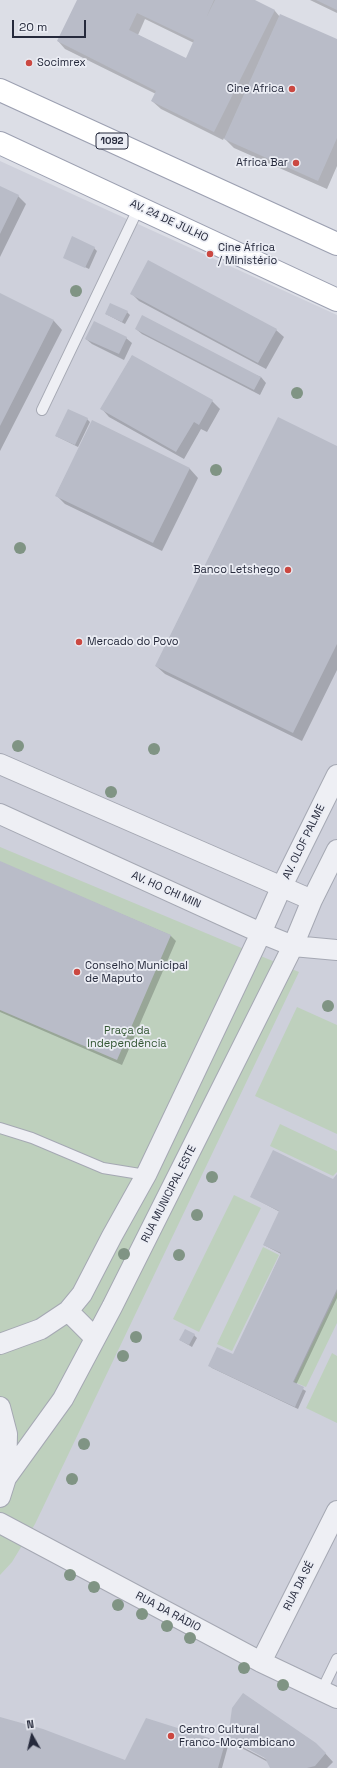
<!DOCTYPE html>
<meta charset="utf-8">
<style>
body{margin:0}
#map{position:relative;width:337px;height:1768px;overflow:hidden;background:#dcdee6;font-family:"Space Grotesk",sans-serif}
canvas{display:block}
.north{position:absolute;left:12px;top:1716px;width:40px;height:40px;-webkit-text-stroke:3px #ebedf4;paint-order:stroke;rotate:352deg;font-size:11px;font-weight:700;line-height:16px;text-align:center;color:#262a3c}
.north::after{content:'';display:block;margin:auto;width:14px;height:18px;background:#262a3c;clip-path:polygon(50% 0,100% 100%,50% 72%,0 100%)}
.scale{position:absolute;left:12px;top:20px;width:74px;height:18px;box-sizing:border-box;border:2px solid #262a3c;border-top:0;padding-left:5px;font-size:12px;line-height:14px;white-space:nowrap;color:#262a3c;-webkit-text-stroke:3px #ebedf4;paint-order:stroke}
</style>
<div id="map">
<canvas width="337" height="1768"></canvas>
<div class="north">N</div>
<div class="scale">20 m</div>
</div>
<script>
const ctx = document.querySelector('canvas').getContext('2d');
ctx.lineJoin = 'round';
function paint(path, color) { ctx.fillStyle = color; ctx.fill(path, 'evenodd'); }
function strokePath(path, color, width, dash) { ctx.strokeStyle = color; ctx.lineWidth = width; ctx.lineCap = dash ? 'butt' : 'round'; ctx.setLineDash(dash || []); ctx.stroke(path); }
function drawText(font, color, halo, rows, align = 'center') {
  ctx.font = font + ' "Space Grotesk",sans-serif'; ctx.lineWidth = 3.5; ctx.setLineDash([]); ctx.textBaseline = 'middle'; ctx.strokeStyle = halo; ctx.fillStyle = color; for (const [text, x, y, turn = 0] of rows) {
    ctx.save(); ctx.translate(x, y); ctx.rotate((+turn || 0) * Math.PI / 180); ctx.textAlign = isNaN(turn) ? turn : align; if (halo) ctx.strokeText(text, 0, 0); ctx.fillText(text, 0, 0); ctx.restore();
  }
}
const built = new Path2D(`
 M0,161L337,315V1768H0Z`);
const green = new Path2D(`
 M0,847L299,972L35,1524L12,1562L0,1575Z
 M297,1007L337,1025V1134L255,1096Z
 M280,1124L337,1151V1172L333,1176L270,1146Z
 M234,1195L261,1208L199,1332L173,1319Z
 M263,1247L279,1255L232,1351L217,1344Z
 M337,1292V1323L306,1387L294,1382Z
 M332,1353L337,1356V1423L306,1408Z`);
const shadow = new Path2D(`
 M78,0H253L275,11L280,17L337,40V166L327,189L234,148L224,138L223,140L161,109L152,101L156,94L65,49L58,41ZM145,19L194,43L186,59L138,35Z
 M310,0H337V13Z
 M0,187L18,196L26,204L0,257Z
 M94,248L97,251L89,269L64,257Z
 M131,293L276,330L284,337L266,369L139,301Z
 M0,294L54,321L62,330L0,451Z
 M127,312L130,315L125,324L106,314Z
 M136,329L261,377L266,383L260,395L142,334Z
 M126,338L132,343L124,360L92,344L86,339Z
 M132,356L212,401L220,409L207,432L201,429L184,459L109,417L102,409Z
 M87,419L90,422L78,447L56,436Z
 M93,422L190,469L198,478L162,551L65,504L56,495Z
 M337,447V670L302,741L165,674L156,666Z
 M0,862L170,935L176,941L122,1065L0,1012Z
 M337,1176V1298L296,1385L306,1391L298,1409L212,1368L209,1365L234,1355L281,1254L264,1245L280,1212L252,1197L333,1180Z
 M194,1335L197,1338L192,1347L180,1340Z
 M0,1718L126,1761L225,1743L228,1746L222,1768H0Z
 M229,1737L324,1752L333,1762L327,1768H271L268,1762L236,1745ZM235,1741L270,1760L269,1761L235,1743Z`);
const building = new Path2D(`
 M77,0H214L206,18L215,0H255L275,10L214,132L151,101L156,91L57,41ZM137,13L194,40L186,58L129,30Z
 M316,0H337V10Z
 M280,14L337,39V138L318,181L224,139Z
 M0,186L19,195L0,234Z
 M72,236L95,247L85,268L63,258Z
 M148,260L277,329L258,363L130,294Z
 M0,293L54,320L0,426Z
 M110,303L128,311L122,322L105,314Z
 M142,315L261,377L254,390L135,329Z
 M94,321L127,337L119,354L85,339Z
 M132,355L213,400L199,425L194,422L176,452L100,409Z
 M68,409L88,418L75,445L55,436Z
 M278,417L337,446V644L293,733L155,666Z
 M92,420L190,468L153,543L55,496Z
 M0,861L171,935L117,1060L0,1010Z
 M273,1150L333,1179L337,1174V1289L293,1382L304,1387L295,1407L208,1366L217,1347L233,1354L281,1253L263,1245L279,1211L250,1197Z
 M185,1329L195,1334L189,1345L179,1340Z
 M243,1693L316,1743L326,1753L315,1766L307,1768H270L265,1758L228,1738L232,1708Z
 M0,1717L43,1729L125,1760L146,1718L225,1743L218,1768H0Z`);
const lane = new Path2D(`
 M42,410L139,207
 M0,1128L32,1138L103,1168L146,1175
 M322,1690L337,1659`);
const street = new Path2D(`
 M0,764L312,900
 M0,814L261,933L293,946L337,950
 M68,1311L95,1338
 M0,1344L41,1329L68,1311L82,1294L112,1236L146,1175L261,933L281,888L337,775
 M0,1407L7,1434L6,1478L0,1497
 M6,1478L63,1399L112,1307L293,946L312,900L337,850
 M0,1523L261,1662L337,1698
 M261,1662L337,1511`);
const primary = new Path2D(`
 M0,90L337,244
 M0,143L337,300`);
const trees = [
 [76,291],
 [297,393],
 [216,470],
 [20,548],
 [18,746],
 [154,749],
 [111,792],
 [328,1006],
 [212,1177],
 [197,1215],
 [124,1254],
 [179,1255],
 [136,1337],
 [123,1356],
 [84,1444],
 [72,1479],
 [70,1575],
 [94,1587],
 [118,1605],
 [142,1614],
 [167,1626],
 [190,1638],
 [244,1668],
 [283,1685]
];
const markers = [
 [29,63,4,"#cb4841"],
 [292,89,4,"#cb4841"],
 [296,163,4,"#cb4841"],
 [210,254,4,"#cb4841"],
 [288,570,4,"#cb4841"],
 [79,642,4,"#cb4841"],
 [77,972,4,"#cb4841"],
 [171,1736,4,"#cb4841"]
];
const shields = [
 [112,141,32]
];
const shieldNames = [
 ["1092",112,141]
];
const poiNames = [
 ["Socimrex",37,63],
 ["Cine Africa",284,89,"right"],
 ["Africa Bar",288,163,"right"],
 ["Cine África",218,248],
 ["/ Ministério",218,261],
 ["Banco Letshego",280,570,"right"],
 ["Mercado do Povo",87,642],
 ["Conselho Municipal",85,966],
 ["de Maputo",85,979],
 ["Centro Cultural",179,1730],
 ["Franco-Moçambicano",179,1743]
];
const streetNames = [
 ["AV. 24 DE JULHO",169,221,25],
 ["AV. OLOF PALME",304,842,-64],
 ["AV. HO CHI MIN",166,890,24],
 ["RUA MUNICIPAL ESTE",169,1194,-63],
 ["RUA DA SÉ",299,1586,-63],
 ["RUA DA RÁDIO",168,1612,28]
];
const parkNames = [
 ["Praça da",127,1031],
 ["Independência",127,1044]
];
paint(built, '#ced0db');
paint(green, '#bed0bd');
paint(shadow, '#0003');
paint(building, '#b9bcc8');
strokePath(lane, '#a5a8b3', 12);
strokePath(street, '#a5a8b3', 22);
strokePath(primary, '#9ca0b1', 24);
strokePath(lane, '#eeeff4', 10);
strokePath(street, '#eeeff4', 20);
strokePath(primary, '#fff', 22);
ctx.fillStyle = '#809484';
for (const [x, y] of trees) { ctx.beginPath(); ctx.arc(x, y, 6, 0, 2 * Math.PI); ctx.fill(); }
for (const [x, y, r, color] of markers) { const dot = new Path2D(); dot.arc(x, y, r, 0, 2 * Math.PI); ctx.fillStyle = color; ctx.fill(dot); strokePath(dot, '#ebedf4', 1.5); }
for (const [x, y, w] of shields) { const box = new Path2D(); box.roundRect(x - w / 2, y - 8, w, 16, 3); ctx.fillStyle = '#ebedf4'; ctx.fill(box); strokePath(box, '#262a3c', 1); }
drawText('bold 10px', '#262a3c', null, shieldNames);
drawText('11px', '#262a3c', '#ebedf4', poiNames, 'left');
drawText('11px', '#262a3c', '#ebedf4', streetNames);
drawText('11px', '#345734', '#ebedf4', parkNames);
</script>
